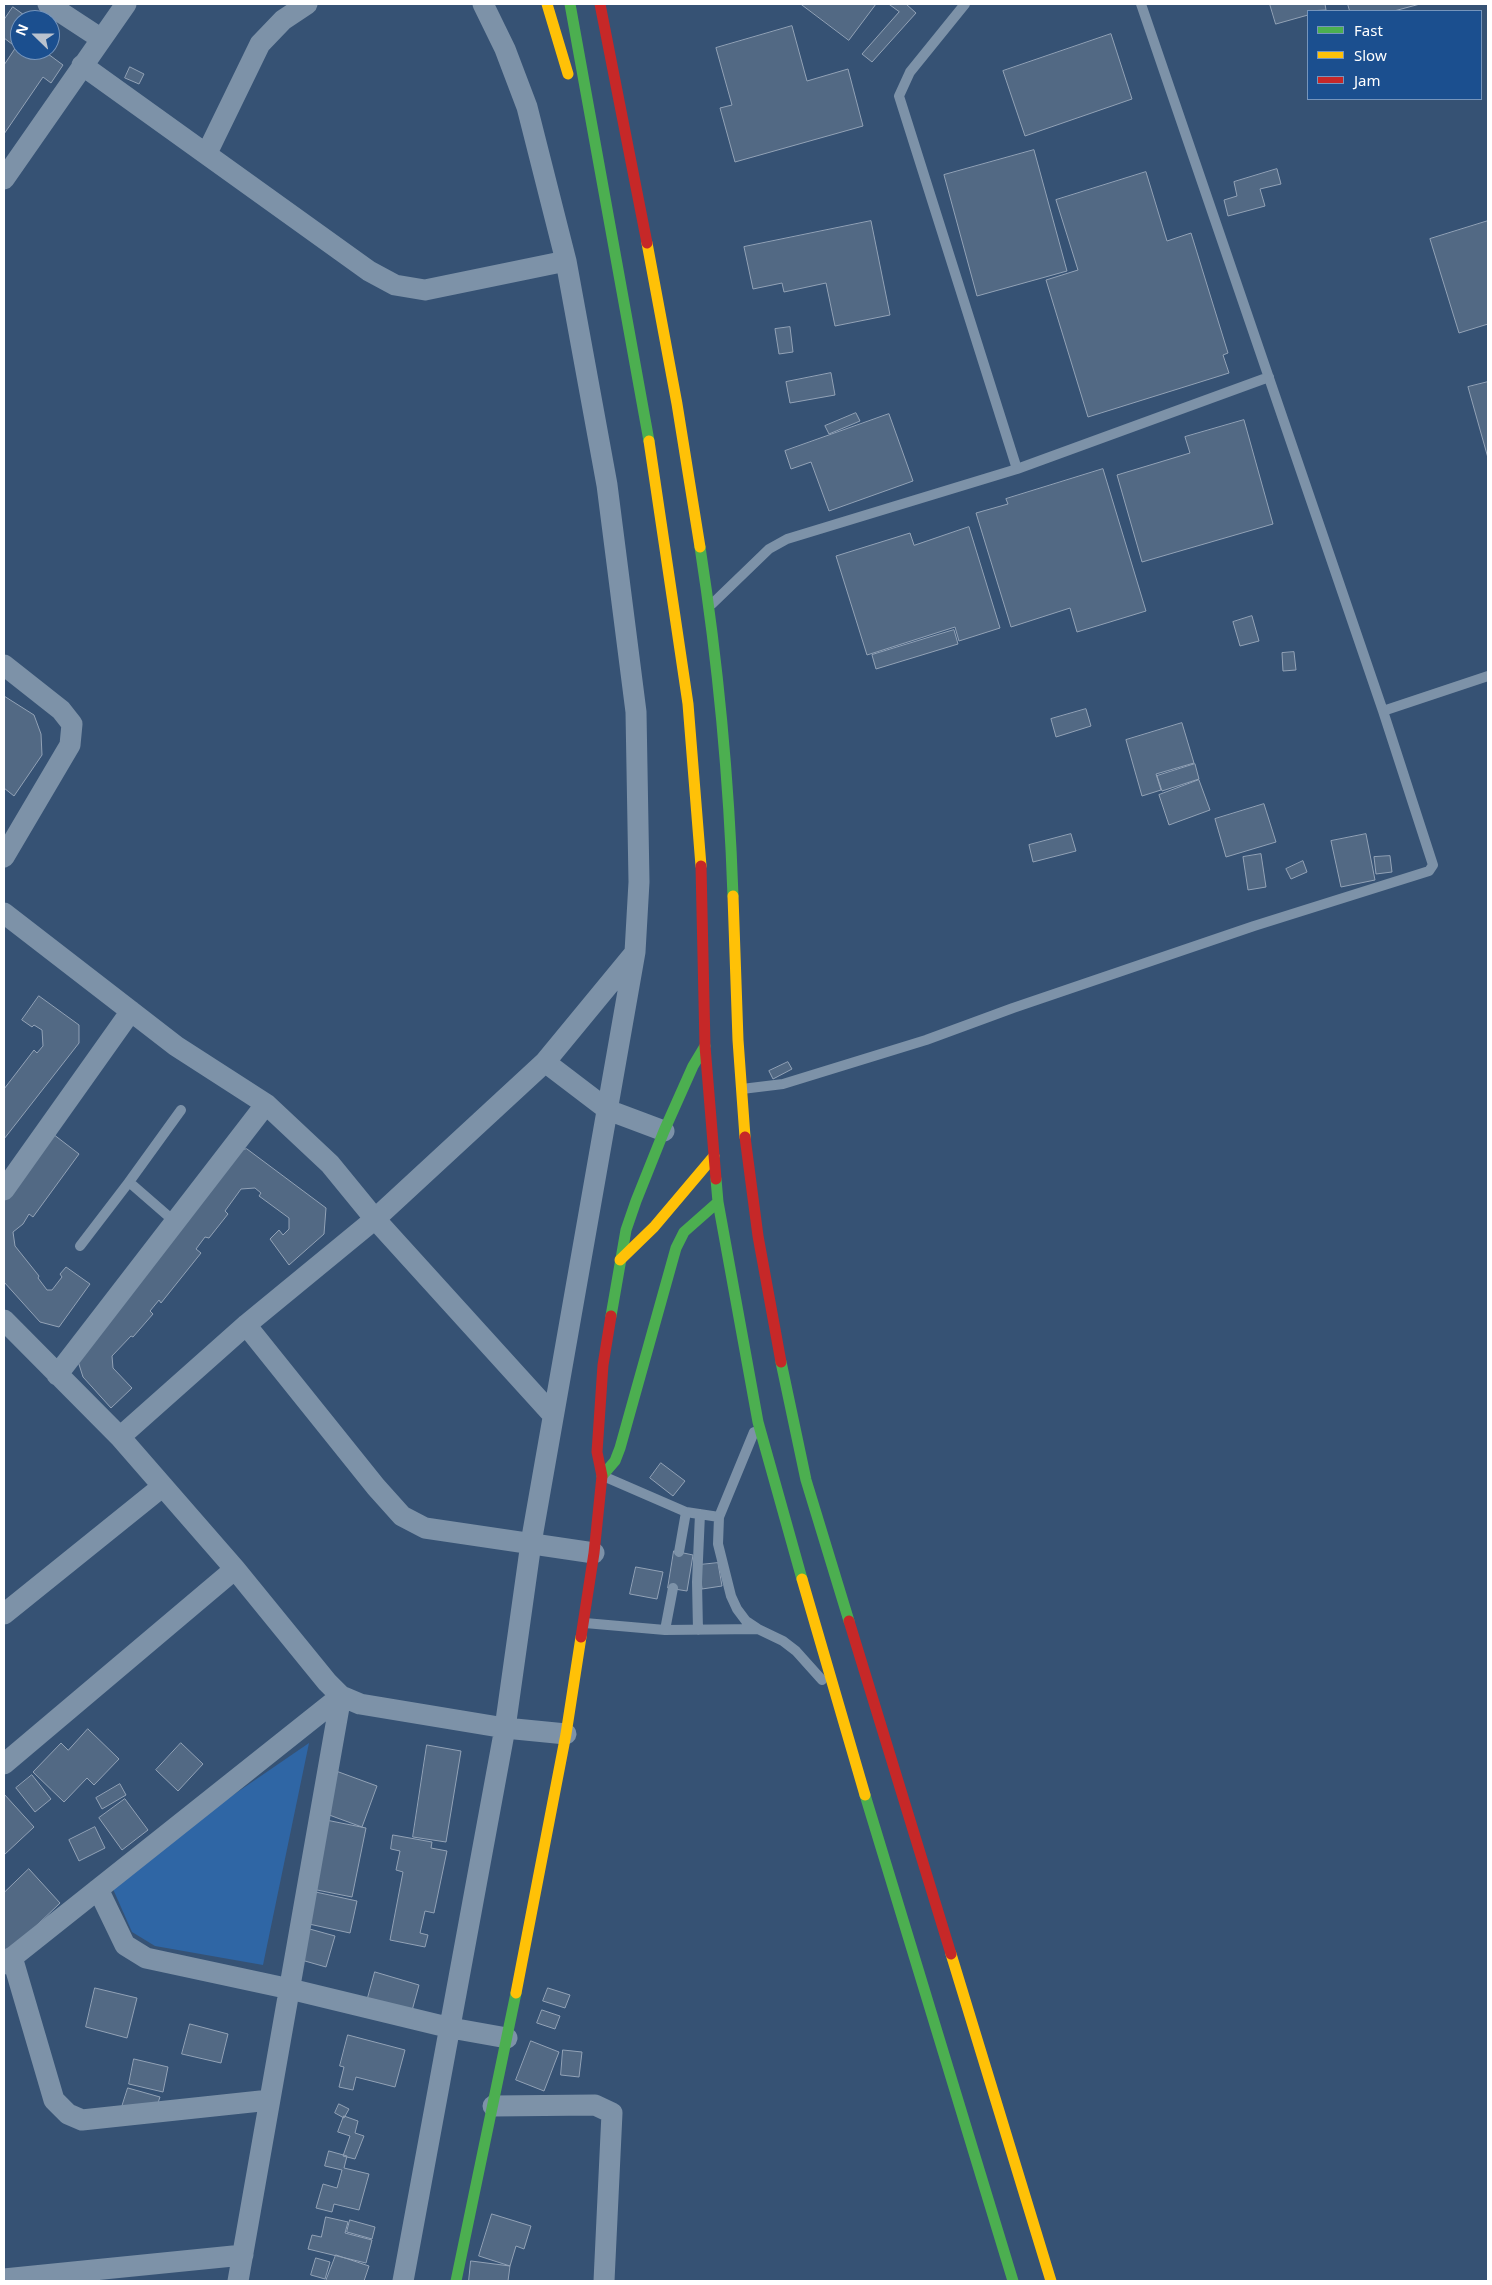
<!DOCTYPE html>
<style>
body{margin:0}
#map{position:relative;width:1492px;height:2285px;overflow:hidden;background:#365274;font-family:"Noto Sans",sans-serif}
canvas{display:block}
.frame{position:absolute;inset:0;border:5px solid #fff;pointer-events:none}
.legend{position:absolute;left:1307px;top:10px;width:175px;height:90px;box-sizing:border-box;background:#1b4f8f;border:1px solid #7695bc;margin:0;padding:6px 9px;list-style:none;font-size:15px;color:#fff}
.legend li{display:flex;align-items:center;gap:10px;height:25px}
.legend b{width:25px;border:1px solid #7695bc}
.north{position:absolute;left:10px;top:10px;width:50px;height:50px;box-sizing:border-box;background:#1b4f8f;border:1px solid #7695bc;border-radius:50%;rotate:292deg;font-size:14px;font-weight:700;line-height:20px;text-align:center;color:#fff}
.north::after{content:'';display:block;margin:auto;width:18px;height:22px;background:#b9c2ce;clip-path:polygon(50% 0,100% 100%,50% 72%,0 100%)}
</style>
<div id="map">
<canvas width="1492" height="2285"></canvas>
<div class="frame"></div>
<ul class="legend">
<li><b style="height:6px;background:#4caf50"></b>Fast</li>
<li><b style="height:6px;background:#ffc107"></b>Slow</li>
<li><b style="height:6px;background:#c62828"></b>Jam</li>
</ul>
<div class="north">N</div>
</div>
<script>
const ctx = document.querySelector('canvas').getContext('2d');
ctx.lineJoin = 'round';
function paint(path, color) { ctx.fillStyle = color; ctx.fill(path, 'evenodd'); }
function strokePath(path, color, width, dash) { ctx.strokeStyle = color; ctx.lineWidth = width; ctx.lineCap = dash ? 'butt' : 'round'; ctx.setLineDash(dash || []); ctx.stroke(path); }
const green = new Path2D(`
 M309,1743L263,1965L155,1946L132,1932L109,1880Z`);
const building = new Path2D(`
 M801,4H876L849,40Z
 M889,4H906L916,13L872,62L862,54L899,12Z
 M1270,4H1325L1326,10L1308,11V15L1276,24Z
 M1348,4H1420L1394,11H1350Z
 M13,7L31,20H20V50H45L44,51L63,65L51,83L43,77L4,134V65L16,47L4,38V20Z
 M50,24L59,30L50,42Z
 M792,26L807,81L848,69L863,126L735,162L720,108L732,105L716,48Z
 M1111,34L1132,99L1025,136L1003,71Z
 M130,67L144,74L139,84L125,78Z
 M1034,150L1067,271L977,296L944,175Z
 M1277,169L1281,184L1260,189L1265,206L1228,216L1224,200L1237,196L1234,182Z
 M1146,172L1167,241L1191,233L1228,353L1223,355L1229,373L1088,417L1046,280L1078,270L1056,200Z
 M871,221L890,315L835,326L826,283L784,292L782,283L753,289L744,247Z
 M1488,221V324L1459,333L1430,239Z
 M790,327L793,352L779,354L775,329Z
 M831,373L835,395L790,403L786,382Z
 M1488,382V458L1468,387Z
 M856,413L860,421L829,434L825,426Z
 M889,414L913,481L829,511L811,462L791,469L785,451Z
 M1244,420L1273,524L1142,562L1117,475L1190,453L1185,437Z
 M1103,469L1146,611L1077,632L1070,608L1011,627L976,513L1008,504L1006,499Z
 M969,527L1000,628L959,641L955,627L867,655L836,556L910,533L914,545Z
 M1252,616L1259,641L1240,646L1233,622Z
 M954,630L958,644L876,669L872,655Z
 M1294,652L1296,670L1283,671L1282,653Z
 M4,696L34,715L41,734L42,755L14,796L4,788Z
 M1086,709L1091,726L1056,737L1051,719Z
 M1182,723L1194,763L1156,774L1161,790L1142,796L1126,740Z
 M1195,764L1199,779L1162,791L1157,776Z
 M1199,780L1210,810L1169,825L1159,795Z
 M1264,804L1276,842L1226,857L1215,819Z
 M1071,834L1076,851L1033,862L1029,845Z
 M1366,834L1375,880L1341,887L1331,841Z
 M1261,854L1266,887L1248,890L1243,857Z
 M1390,856L1392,872L1376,874L1374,857Z
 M1303,861L1307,872L1291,879L1286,869Z
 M39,996L79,1025V1043L4,1139V1089L34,1050L37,1053L43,1046L42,1030L34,1025L32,1027L22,1020Z
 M788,1062L792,1069L773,1079L769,1071Z
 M53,1134L79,1154L33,1217L29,1214L23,1224L13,1232L15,1246L39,1276L38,1278L47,1290H52L62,1277L60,1274L66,1267L90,1284L59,1327L40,1322L4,1282V1198Z
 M247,1149L326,1208L324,1234L289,1265L270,1239L279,1230L283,1235L289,1229V1218L259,1196L261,1193L255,1188L241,1189L225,1211L228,1214L209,1238L205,1237L196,1249L201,1253L161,1303L159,1300L150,1311L153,1314L133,1337L131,1336L112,1356L113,1368L132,1388L111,1408L83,1377L77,1358L234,1151Z
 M661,1463L685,1481L673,1496L650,1478Z
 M674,1551L693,1555L687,1591L668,1588Z
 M718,1563L722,1586L702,1589L699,1565Z
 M636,1567L663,1572L657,1599L630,1594Z
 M88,1729L119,1759L94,1785L87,1778L64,1802L33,1772L61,1743L68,1750Z
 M181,1743L203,1764L178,1791L156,1770Z
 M427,1745L461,1751L446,1842L413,1837Z
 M336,1771L377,1786L362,1827L321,1812Z
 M32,1775L51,1799L35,1812L16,1788Z
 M120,1784L126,1795L102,1809L96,1798Z
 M4,1794L34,1827L4,1855Z
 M125,1799L148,1830L122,1850L99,1818Z
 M326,1820L366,1828L352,1897L312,1889Z
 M95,1827L105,1848L79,1861L69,1840Z
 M393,1835L432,1842L431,1848L447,1851L434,1913L425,1911L420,1933L428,1935L425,1947L390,1940L403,1872L396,1870L400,1851L391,1849Z
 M29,1869L60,1903L7,1954L4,1951V1893Z
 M311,1891L357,1901L350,1933L309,1924Z
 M306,1928L335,1936L326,1967L298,1959Z
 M375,1972L419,1985L410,2018L366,2005Z
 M95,1988L137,1998L127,2038L86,2027Z
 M548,1988L570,1995L565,2008L543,2001Z
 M542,2010L560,2016L555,2029L537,2023Z
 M190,2024L228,2034L221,2063L182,2054Z
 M348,2035L405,2050L395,2087L356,2077L353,2090L339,2087L344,2067L340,2066Z
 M531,2041L559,2052L544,2091L516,2080Z
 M563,2050L582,2052L579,2077L561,2075Z
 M134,2059L168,2067L163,2092L129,2084Z
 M128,2088L160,2097L152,2120L121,2110Z
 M339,2104L349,2109L344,2118L335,2113Z
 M344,2116L358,2121L355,2133L364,2136L355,2159L343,2156L350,2136L338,2132Z
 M329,2151L347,2156L344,2168L369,2174L359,2210L334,2204L332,2212L316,2208L323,2184L337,2188L342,2170L325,2166Z
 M492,2214L531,2226L524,2249L516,2246L510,2266L479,2256Z
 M326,2217L348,2222L345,2233L372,2240L366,2263L308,2249L312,2235L321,2237Z
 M350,2220L375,2227L372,2239L347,2232Z
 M336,2255L369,2266L364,2281H326Z
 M316,2258L330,2262L325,2279L311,2275Z
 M471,2261L510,2266L508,2281H469Z`);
const lane = new Path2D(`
 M965,4L910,72L899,96L1017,469
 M712,604L769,549L787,539L1017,469L1269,377
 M1383,711L1488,676
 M742,1089L783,1084L926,1040L1013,1008L1254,926L1429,871L1433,865L1383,711L1141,4
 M129,1182L181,1110
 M80,1246L129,1182L175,1222
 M754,1432L719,1517L718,1544L731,1596L737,1609L746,1621L758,1629L783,1641L796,1651L822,1680
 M603,1476L686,1512L719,1517
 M679,1552L686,1512
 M585,1623L665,1630L758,1629
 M665,1630L673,1588
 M698,1630L697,1582L700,1514`);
const street = new Path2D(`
 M48,4L100,38
 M82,65L369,271L395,285L425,290L566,261
 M207,153L260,44L283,20L307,4
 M4,179L126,4
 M4,665L61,710L72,724L70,745L4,857
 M4,913L176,1046L266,1104L330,1164L375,1219L552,1414
 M545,1062L608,1110L664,1131
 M4,1190L131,1011
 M4,1320L120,1437L235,1569L327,1682L341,1696L360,1704L505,1728L566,1734
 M246,1325L376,1487L402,1516L425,1528L594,1553
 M57,1375L266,1104
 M120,1437L246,1325L375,1219L545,1062L634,954
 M4,1614L163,1486
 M4,1764L235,1569
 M98,1889L125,1945L146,1958L290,1989L451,2028L507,2038
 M12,1957L54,2100L68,2114L82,2120L270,2100
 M4,1964L341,1696
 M493,2106L595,2105L612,2113L604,2281
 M4,2279L243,2255
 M238,2281L341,1696
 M403,2281L505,1728L531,1543L635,952L639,882L636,712L607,485L566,261L527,107L505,49L483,4`);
const fast = new Path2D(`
 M570,4L649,441
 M700,547C718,663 729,779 733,896
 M716,1179L718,1202L758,1422L802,1579
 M611,1316L626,1230L636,1201L664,1131L693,1066L705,1046
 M781,1362L806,1480L849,1621
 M602,1476L615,1461L620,1448L676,1248L684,1232L718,1202
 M865,1795L1013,2281
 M456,2281L516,1993`);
const slow = new Path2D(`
 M547,4L568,74
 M647,243L677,404L700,547
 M649,441L688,704L701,866
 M733,896L738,1040L745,1137
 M620,1260L654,1227L714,1156
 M802,1579L865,1795
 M951,1954L1051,2281
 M516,1993L566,1734L581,1637`);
const jam = new Path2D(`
 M600,4L647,243
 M701,866L705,1046L716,1179
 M745,1137L758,1236L781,1362
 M849,1621L951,1954
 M581,1637L594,1553L602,1476L597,1452L603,1365L611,1316`);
paint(green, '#2f66a5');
paint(building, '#526984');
strokePath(building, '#92a2b6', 1);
strokePath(lane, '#7d92a8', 10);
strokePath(street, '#7d92a8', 21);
strokePath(fast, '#4caf50', 11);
strokePath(slow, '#ffc107', 11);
strokePath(jam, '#c62828', 11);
</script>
